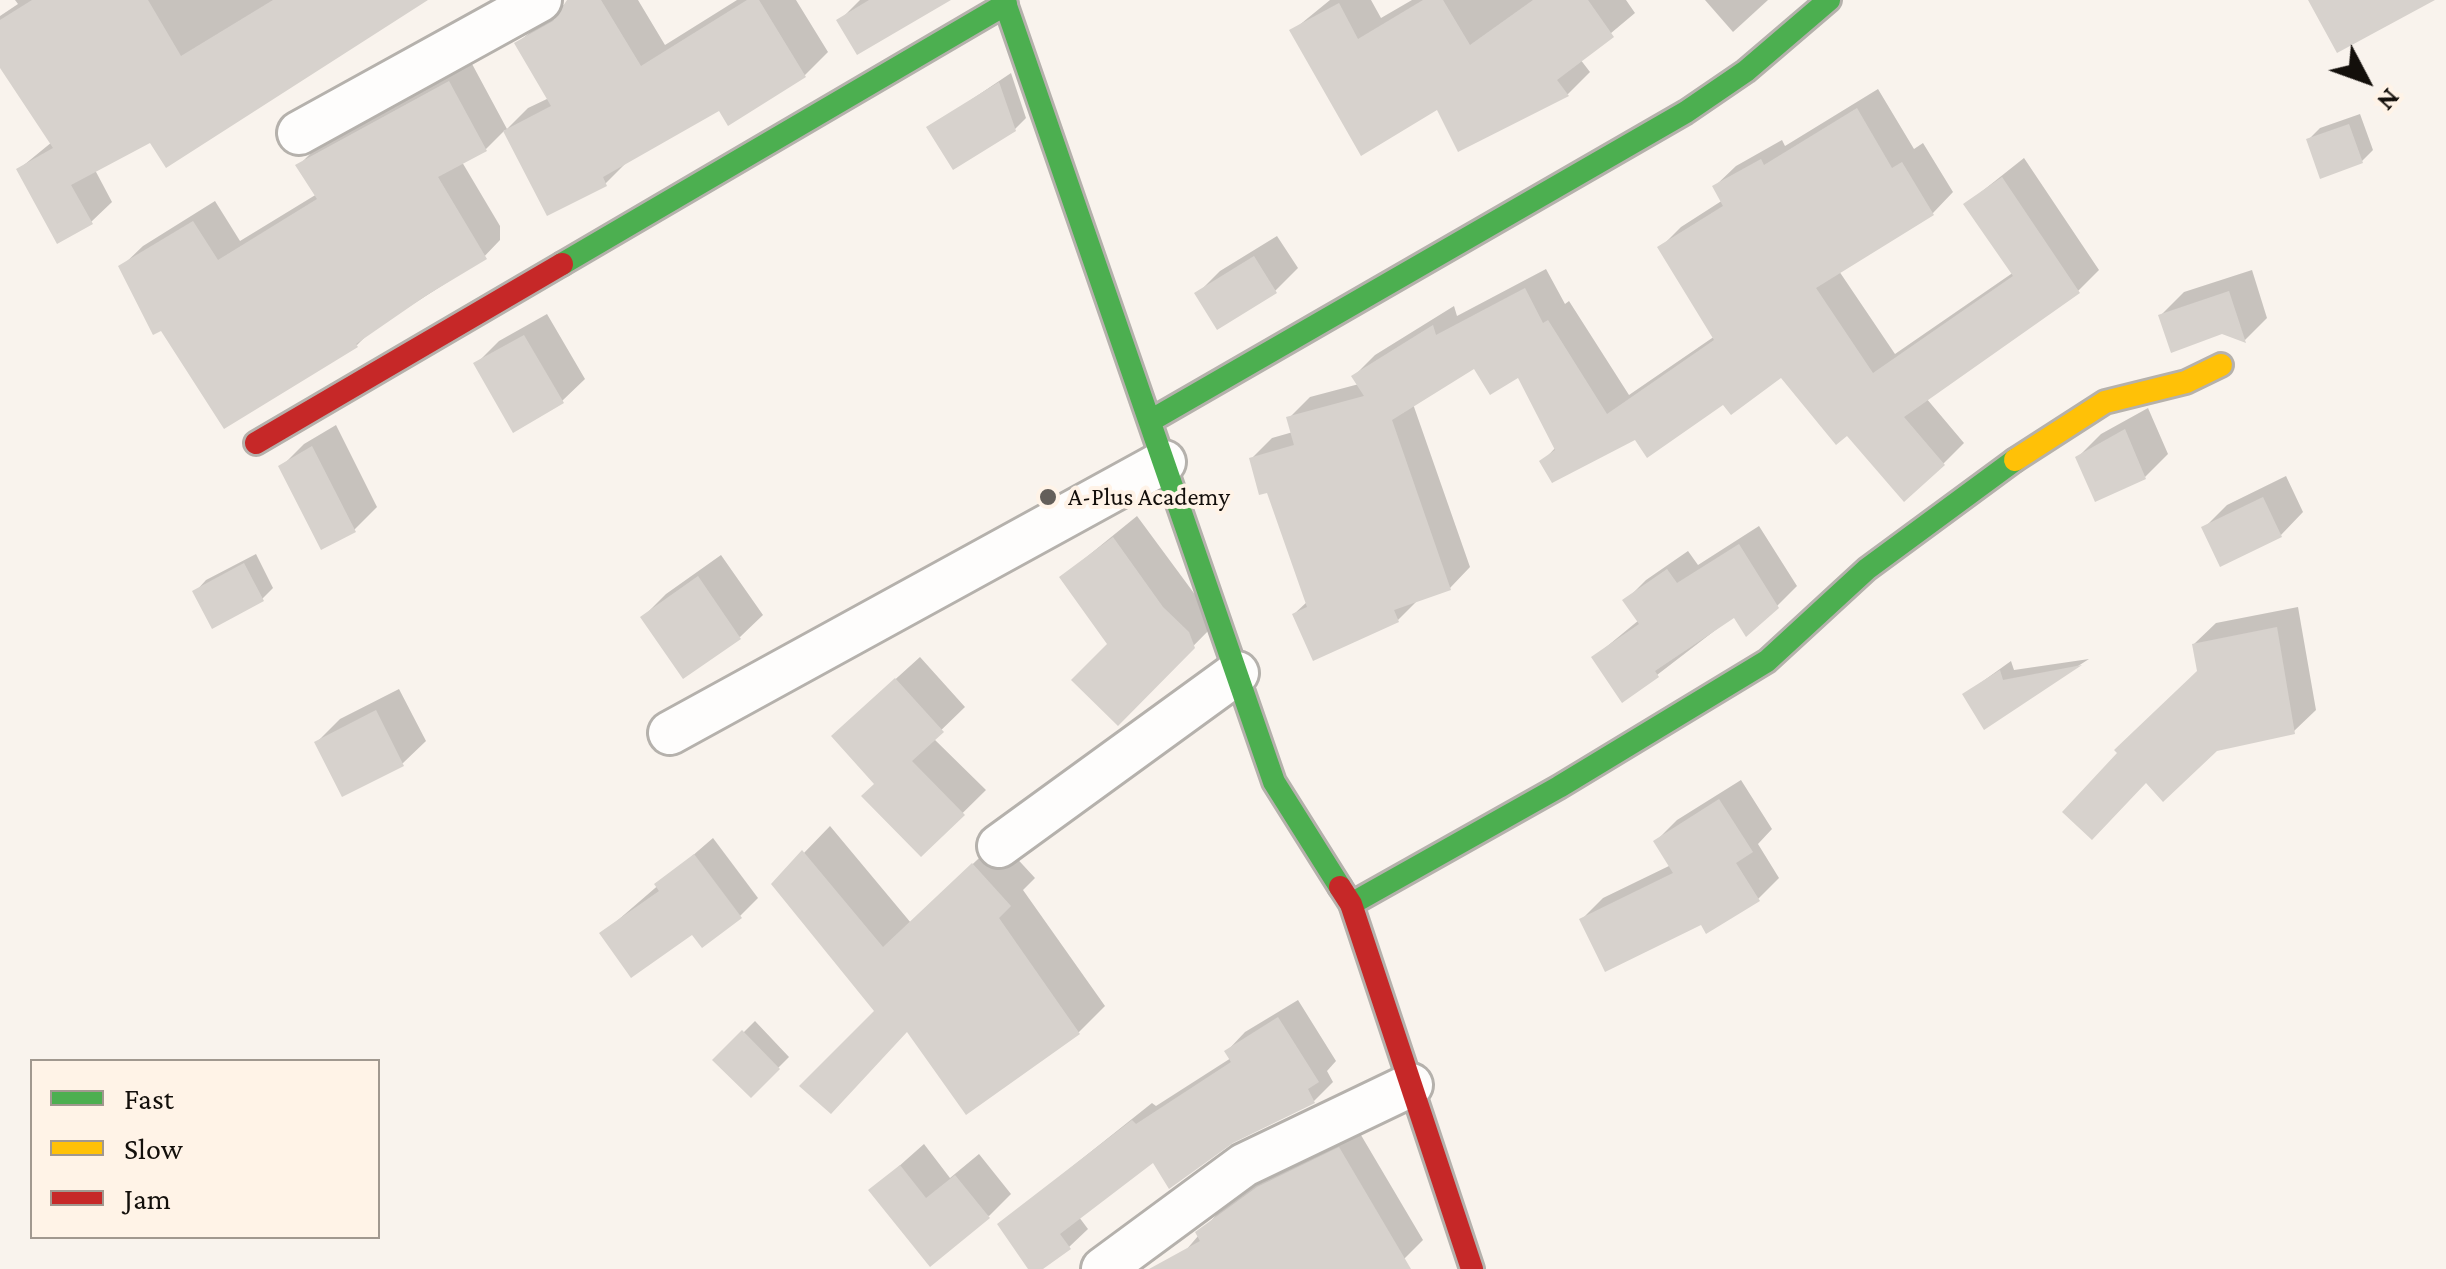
<!DOCTYPE html>
<style>
body{margin:0}
#map{position:relative;width:2446px;height:1269px;overflow:hidden;background:#f9f3ed;font-family:"Crimson Pro",serif}
canvas{display:block}
.legend{position:absolute;left:30px;top:1059px;width:350px;height:180px;box-sizing:border-box;background:#fff3e7;border:2px solid #a1988f;margin:0;padding:12px 18px;list-style:none;font-size:30px;color:#130f0b}
.legend li{display:flex;align-items:center;gap:20px;height:50px}
.legend b{width:50px;border:2px solid #a1988f}
.north{position:absolute;left:2316px;top:30px;width:100px;height:100px;-webkit-text-stroke:8px #fff3e7;paint-order:stroke;rotate:131deg;font-size:28px;font-weight:700;line-height:40px;text-align:center;color:#130f0b}
.north::after{content:'';display:block;margin:auto;width:35px;height:45px;background:#130f0b;clip-path:polygon(50% 0,100% 100%,50% 72%,0 100%)}
</style>
<div id="map">
<canvas width="2446" height="1269"></canvas>
<ul class="legend">
<li><b style="height:12px;background:#4caf50"></b>Fast</li>
<li><b style="height:12px;background:#ffc107"></b>Slow</li>
<li><b style="height:12px;background:#c62828"></b>Jam</li>
</ul>
<div class="north">N</div>
</div>
<script>
const ctx = document.querySelector('canvas').getContext('2d');
ctx.lineJoin = 'round';
function paint(path, color) { ctx.fillStyle = color; ctx.fill(path, 'evenodd'); }
function strokePath(path, color, width, dash) { ctx.strokeStyle = color; ctx.lineWidth = width; ctx.lineCap = dash ? 'butt' : 'round'; ctx.setLineDash(dash || []); ctx.stroke(path); }
function drawText(font, color, halo, rows, align = 'center') {
  ctx.font = font + ' "Crimson Pro",serif'; ctx.lineWidth = 8; ctx.setLineDash([]); ctx.textBaseline = 'middle'; ctx.strokeStyle = halo; ctx.fillStyle = color; for (const [text, x, y, turn = 0] of rows) {
    ctx.save(); ctx.translate(x, y); ctx.rotate((+turn || 0) * Math.PI / 180); ctx.textAlign = isNaN(turn) ? turn : align; if (halo) ctx.strokeText(text, 0, 0); ctx.fillText(text, 0, 0); ctx.restore();
  }
}
const shadow = new Path2D(`
 M15,0H418L95,170L112,202L91,222L19,169L52,142L0,62V16L18,4Z
 M570,0H638L665,45L737,0H796L828,52L805,75L728,122L720,108L628,161L605,184L548,213L505,130L486,149L462,162L500,226V240L479,262L371,331L357,345L121,267L143,246L215,201L240,241L317,194L299,165L320,144L471,62L507,129L528,108L549,98L517,43Z
 M860,0H946L840,20Z
 M1330,0H1371L1381,18L1412,0H1626L1635,13L1580,59L1590,72L1568,94L1438,106L1292,31Z
 M1705,0H1768L1733,32Z
 M1011,73L1026,118L1015,129L929,128Z
 M1878,89L1914,149L1923,143L1953,192L1933,213L1839,271L1895,354L2014,272L1966,204L2024,158L2099,270L2078,291L1926,398L1964,443L1944,463L1904,498L1848,433L1782,375L1636,437L1542,462L1556,447L1519,374L1475,366L1413,404L1470,567L1450,588L1419,599L1398,620L1294,614L1308,601L1269,490L1252,458L1272,438L1293,432L1289,418L1310,397L1359,384L1354,376L1375,355L1454,306L1457,316L1546,269L1565,304L1569,301L1629,395L1715,336L1660,248L1681,227L1723,200L1715,186L1736,166L1782,140L1785,146Z
 M2360,114L2373,150L2362,161L2309,139L2320,128Z
 M1277,236L1298,268L1275,291L1198,293L1220,271Z
 M2252,270L2267,318L2245,340L2161,315L2184,292Z
 M547,314L585,379L562,401L476,364L499,341Z
 M2148,408L2168,454L2145,477L2078,457L2101,434Z
 M336,425L377,507L354,530L281,467L304,444Z
 M2286,476L2303,512L2281,535L2204,528L2227,505Z
 M1137,516L1216,623L1118,722L1110,644L1062,577Z
 M1759,526L1797,586L1777,606L1735,615L1657,675L1594,657L1639,620L1626,600L1646,580L1688,551L1698,565Z
 M256,554L273,588L262,599L195,592L206,580Z
 M721,555L763,615L740,637L643,617L666,594Z
 M2298,607L2316,710L2294,731L2200,671L2194,644L2216,623Z
 M920,657L965,707L933,738L986,790L921,854L877,783L857,714Z
 M2089,659L1985,726L1965,694L2011,661L2014,670Z
 M399,689L426,741L403,763L344,794L317,742L340,719Z
 M1741,780L1772,829L1758,844L1779,878L1758,899L1702,922L1582,919L1603,898L1671,865L1656,841L1677,820Z
 M830,826L911,923L999,839L1035,878L1023,890L1105,1006L1079,1032L908,1029L878,1011L774,884Z
 M713,838L758,898L740,916L693,932L603,933Z
 M1298,1000L1336,1061L1327,1071L1333,1082L1314,1101L1153,1160L1079,1217L1088,1229L1069,1247L1039,1269H1031L1000,1224L1152,1103L1156,1106L1231,1058L1227,1051L1245,1032Z
 M755,1021L789,1057L751,1095L716,1060Z
 M1358,1130L1423,1240L1404,1259L1389,1269H1197L1186,1250L1217,1214L1279,1168Z
 M924,1144L950,1178L979,1154L1011,1194L989,1216L871,1191Z`);
const building = new Path2D(`
 M32,0H148L181,56L273,0H428L166,168L150,143L71,185L93,224L57,244L16,169L53,148L0,68V20Z
 M567,0H601L641,66L747,0H759L806,77L728,126L719,111L603,177L607,186L547,216L503,131L551,106L514,43L553,21Z
 M869,0H951L857,55L836,20Z
 M1423,0H1443L1470,45L1533,0H1588L1614,37L1557,80L1569,96L1458,152L1437,110L1361,156L1289,30L1339,3L1358,39Z
 M2308,0H2435L2337,53Z
 M449,81L487,151L438,177L487,259L427,295L356,344L358,347L224,429L161,331L153,335L118,266L193,221L218,260L317,199L295,165Z
 M999,82L1016,131L953,170L926,127Z
 M1857,108L1892,168L1902,162L1934,215L1816,288L1873,373L2013,276L1963,204L2002,177L2080,293L1904,417L1945,465L1904,502L1847,436L1836,445L1781,378L1731,415L1723,405L1647,458L1635,440L1552,483L1539,461L1555,450L1518,378L1490,395L1474,369L1392,420L1451,590L1394,610L1399,622L1313,661L1292,614L1307,607L1267,493L1259,495L1249,458L1294,445L1286,417L1364,396L1351,376L1433,325L1436,335L1525,288L1543,323L1548,320L1607,414L1714,340L1657,247L1723,206L1712,186L1761,159L1764,165Z
 M2349,124L2363,163L2320,179L2306,139Z
 M1254,256L1277,293L1217,330L1194,293Z
 M2229,291L2246,343L2222,334L2171,353L2158,315Z
 M524,335L564,403L513,433L473,363Z
 M2125,429L2146,479L2095,502L2075,457Z
 M312,446L356,532L321,550L278,466Z
 M2263,497L2282,537L2220,567L2201,527Z
 M1113,537L1163,607L1189,632L1195,648L1118,726L1071,680L1107,644L1059,577Z
 M1739,544L1779,608L1746,637L1734,618L1655,671L1659,677L1622,703L1591,657L1639,624L1622,600L1667,569L1677,583Z
 M244,563L264,601L212,629L192,591Z
 M698,576L741,639L683,679L640,617Z
 M2277,627L2295,734L2217,751L2163,802L2146,783L2092,840L2062,812L2117,753L2114,750L2197,671L2192,644Z
 M2082,665L1984,730L1962,694L2000,670L2003,680Z
 M895,678L944,732L912,761L965,815L921,857L861,796L874,784L831,736Z
 M376,710L404,766L342,797L314,742Z
 M1719,799L1753,852L1736,863L1760,901L1706,934L1701,925L1605,972L1579,919L1673,873L1653,841Z
 M802,850L883,947L972,863L1011,906L999,918L1080,1034L966,1115L907,1032L831,1114L799,1086L874,1011L771,884Z
 M694,854L742,918L702,948L692,935L631,978L599,933L659,891L654,884Z
 M1278,1017L1319,1082L1308,1089L1315,1103L1233,1143L1169,1189L1153,1163L1060,1234L1071,1249L1043,1269H1028L997,1224L1132,1120L1136,1124L1231,1062L1224,1051Z
 M742,1030L780,1069L751,1098L712,1060Z
 M1339,1147L1411,1269H1149L1200,1241L1195,1232L1257,1187Z
 M900,1165L926,1198L955,1175L990,1218L930,1267L868,1190Z`);
const street = new Path2D(`
 M299,133L540,0
 M670,733L1164,462
 M999,846L1237,673
 M1103,1269L1244,1165L1411,1085`);
const fast = new Path2D(`
 M1004,0L1274,782L1340,887
 M562,264L1006,4
 M1150,421L1686,112L1746,71L1829,0
 M1351,904L1559,787L1767,661L1867,569L2015,460`);
const slow = new Path2D(`
 M2015,460L2105,402L2186,382L2221,365`);
const jam = new Path2D(`
 M256,443L562,264
 M1340,887L1351,904L1472,1269`);
const markers = [
 [1048,497,10,"#645f5a"]
];
const poiNames = [
 ["A-Plus Academy",1068,497]
];
paint(shadow, '#0003');
paint(building, '#d7d2cd');
strokePath(street, '#b5b1ac', 48);
strokePath(fast, '#b5b1ac', 28);
strokePath(slow, '#b5b1ac', 28);
strokePath(jam, '#b5b1ac', 28);
strokePath(street, '#fefdfc', 42);
strokePath(fast, '#4caf50', 22);
strokePath(slow, '#ffc107', 22);
strokePath(jam, '#c62828', 22);
for (const [x, y, r, color] of markers) { const dot = new Path2D(); dot.arc(x, y, r, 0, 2 * Math.PI); ctx.fillStyle = color; ctx.fill(dot); strokePath(dot, '#fff3e7', 4); }
drawText('25px', '#130f0b', '#fff3e7', poiNames, 'left');
</script>
